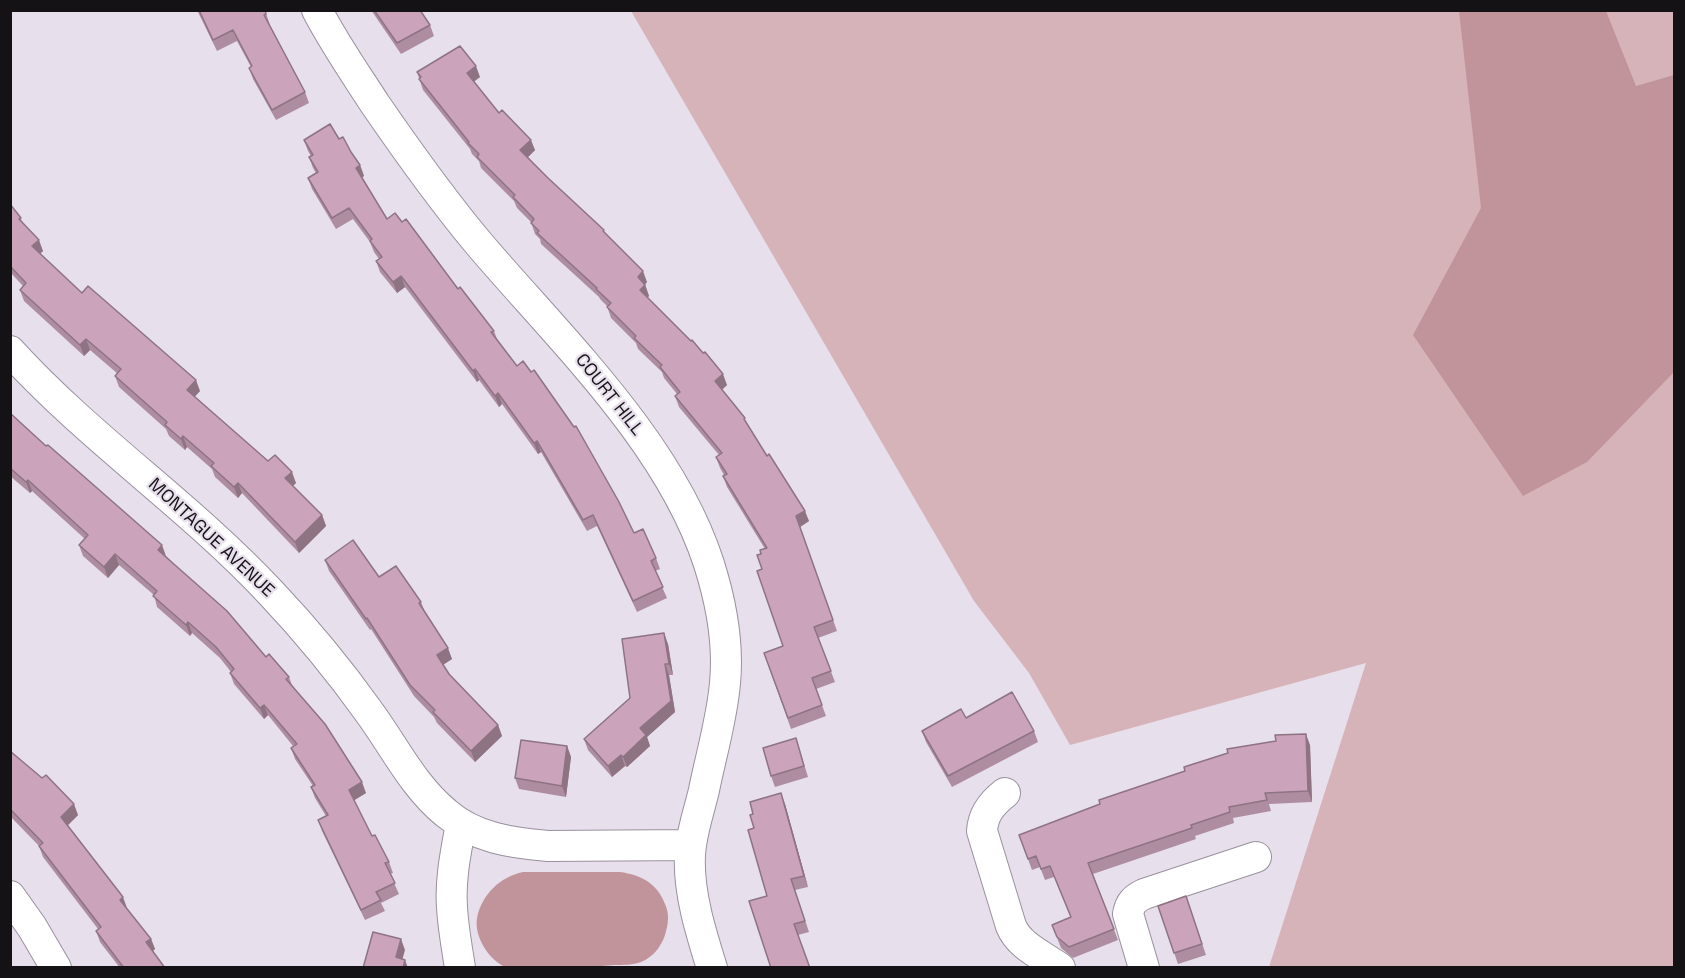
<!DOCTYPE html>
<style>
body{margin:0}
#map{position:relative;width:1685px;height:978px;overflow:hidden;background:#e7dfeb;font-family:"Space Grotesk",sans-serif}
canvas{display:block}
.frame{position:absolute;inset:0;border:12px solid #151216;pointer-events:none}
</style>
<div id="map">
<canvas width="1685" height="978"></canvas>
<div class="frame"></div>
</div>
<script>
const ctx = document.querySelector('canvas').getContext('2d');
ctx.lineJoin = 'round';
function paint(path, color) { ctx.fillStyle = color; ctx.fill(path, 'evenodd'); }
function strokePath(path, color, width, dash) { ctx.strokeStyle = color; ctx.lineWidth = width; ctx.lineCap = dash ? 'butt' : 'round'; ctx.setLineDash(dash || []); ctx.stroke(path); }
function drawText(font, color, halo, rows, align = 'center') {
  ctx.font = font + ' "Space Grotesk",sans-serif'; ctx.lineWidth = 4.5; ctx.setLineDash([]); ctx.textBaseline = 'middle'; ctx.strokeStyle = halo; ctx.fillStyle = color; for (const [text, x, y, turn = 0] of rows) {
    ctx.save(); ctx.translate(x, y); ctx.rotate((+turn || 0) * Math.PI / 180); ctx.textAlign = isNaN(turn) ? turn : align; if (halo) ctx.strokeText(text, 0, 0); ctx.fillText(text, 0, 0); ctx.restore();
  }
}
const green = new Path2D(`
 M631,11H1674V967H1269L1366,663L1070,745L1029,673L974,601Z`);
const forest = new Path2D(`
 M1459,11H1606L1636,86L1674,75V372L1587,462L1523,496L1413,335L1481,208Z
 M523,872H620C641,875 657,883 665,904C670,915 668,925 665,935C661,947 653,957 641,962C633,965 623,965 614,965C594,967 575,968 555,968C544,968 513,970 505,967C488,959 474,936 477,918C482,894 500,877 523,872Z`);
const street = new Path2D(`
 M317,10C334,43 355,73 375,104C408,152 442,200 480,245C561,340 670,443 709,564C721,602 729,642 725,683C722,719 711,755 704,790C699,812 691,833 690,855C688,892 701,933 712,968
 M10,351C90,439 190,506 271,593C306,630 339,670 369,712C394,746 413,786 446,813C475,838 512,843 548,846L691,845
 M1005,793C992,803 983,814 982,831L1011,926C1019,946 1043,956 1060,968
 M10,896L32,927L56,968
 M460,968C457,948 453,927 452,907C450,879 456,851 461,824
 M1144,968L1128,914C1130,903 1134,899 1144,894L1256,857`);
const wall = new Path2D(`
 M197,10H265L270,25L305,92L309,103L276,120L253,79L249,68L251,67L237,41L217,51Z
 M371,10H420L430,25L434,36L401,54Z
 M417,72L480,77L473,81L499,113L535,150L528,157L548,178L604,230L605,233L647,282L645,284L649,296L647,298L727,385L722,390L748,426L809,521L800,527L837,631L818,638L835,682L816,689L826,716L791,729L764,653L783,646L762,569L761,554L765,549L727,487L723,476L724,475L720,468L716,457L719,455L679,407L675,396L677,394L664,378L662,372L638,349L636,343L611,318L607,306L600,299L599,297L541,244L540,239L535,234L531,222L517,208L514,201L481,168L479,161L472,154L470,149L423,90Z
 M339,139L360,165L364,176L362,177L387,219L402,222L494,331L497,339L634,533L656,558L660,569L655,571L667,598L637,612L597,526L587,531L541,452L538,454L502,404L499,407L479,380L477,382L405,287L397,293L380,272L376,261L379,259L374,252L370,242L353,219L336,229L312,189L308,178L316,173L313,168L309,157L311,156L308,151L304,140Z
 M10,204L43,251L40,254L82,293L200,391L194,396L268,461L296,483L293,486L322,515L326,526L299,553L242,493L238,498L215,477L212,469L187,447L185,450L169,436L166,429L119,387L115,376L118,374L90,350L84,356L24,301L20,290L23,286L10,272Z
 M10,413L166,556L266,657L289,677L292,685L366,793L354,800L372,836L389,862L393,873L390,874L399,894L381,903L385,911L365,920L322,831L318,820L326,816L315,798L311,787L313,786L295,759L291,748L293,746L268,715L264,719L234,684L230,673L231,672L220,658L192,633L190,636L157,607L154,595L119,565L108,578L83,556L79,545L85,539L32,491L30,493L10,476Z
 M325,560L379,577L421,602L425,612L452,659L443,665L449,674L498,725L502,736L475,762L437,723L434,717L414,696L371,629L370,630L329,571Z
 M668,644L673,675H669L675,712L647,737L650,746L627,767L625,766L612,777L588,750L584,739L630,698Z
 M922,731H1034L1038,742L952,787L926,742Z
 M796,738L808,777L775,787L771,776Z
 M1310,745L1312,802L1269,804L1271,811L1233,818L1234,823L1195,836L1196,839L1093,874L1118,940L1073,958L1061,948L1052,925L1071,918L1054,877L1045,880L1040,867L1032,870L1019,835Z
 M567,746L571,757L566,797L519,789L515,778Z
 M10,751L78,815L67,826L127,909L151,939L155,949L153,951L165,968H120L100,942L96,931L98,929L43,857L39,846L10,816Z
 M785,804L808,887L795,890L809,932L798,935L767,896L754,828Z
 M1186,896L1206,955L1178,964L1158,906Z`);
const shadedWall = new Path2D(`
 M476,66L480,77L471,84L467,73Z
 M531,140L535,150L524,161L520,150Z
 M360,165L364,176L360,179L356,168Z
 M39,240L43,251L36,257L32,246Z
 M643,271L647,282L642,288L638,277Z
 M401,276L405,287L397,293L393,282Z
 M645,285L649,296L644,301L640,290Z
 M86,339L90,350L84,356L80,345Z
 M475,369L479,380L477,382L473,371Z
 M723,374L727,385L719,392L715,381Z
 M196,380L200,391L191,401L187,390Z
 M498,393L502,404L499,407L495,396Z
 M183,436L187,447L185,450L181,439Z
 M537,441L541,452L538,454L534,443Z
 M292,472L296,483L289,489L285,478Z
 M28,480L32,491L30,493L26,482Z
 M238,483L242,493L238,498L234,487Z
 M805,511L809,521L800,527L837,631L796,516Z
 M322,515L326,526L299,553L295,542Z
 M162,545L166,556L158,550Z
 M115,554L119,565L108,578L104,567Z
 M188,622L192,633L190,636L186,625Z
 M664,633L668,644L673,675L669,664Z
 M448,648L452,659L441,666L437,655Z
 M665,664L669,675L675,712L647,737L650,746L627,767L623,757L640,728Z
 M264,705L268,715L264,719L260,708Z
 M498,725L502,736L475,762L471,751Z
 M1306,734L1310,745L1312,802L1308,791Z
 M567,746L571,757L566,797L562,786Z
 M621,755L625,766L612,777L608,766Z
 M362,782L366,793L353,801L349,790Z
 M781,793L785,804L808,887L804,876Z
 M74,804L78,815L65,828L61,817Z
 M123,897L127,908L120,900Z
 M151,939L155,949L150,953L146,942Z
 M401,939L405,950L400,968L396,957Z
 M405,960L408,968H403Z`);
const building = new Path2D(`
 M199,10H265L266,14L264,15L305,92L272,110L249,68L252,66L233,30L213,40Z
 M374,10H420L430,25L397,43Z
 M460,46L476,66L467,73L499,113L502,110L531,140L520,150L548,178L604,230L603,231L643,271L638,277L645,285L640,290L691,341L692,340L703,353L705,352L723,374L715,381L745,418L744,419L767,456L769,454L805,511L796,516L833,620L814,627L831,671L812,678L822,705L788,718L764,653L783,646L757,571L762,569L757,555L761,554L760,550L767,548L723,476L727,474L716,457L722,453L675,396L680,392L660,367L662,365L634,338L636,336L607,307L611,303L596,289L597,288L537,233L539,231L531,223L534,219L513,197L515,195L477,157L479,154L468,143L469,142L419,79L421,77L417,72Z
 M330,124L339,139L343,137L351,152L360,165L356,168L387,219L395,213L402,222L406,219L458,289L460,287L494,331L491,332L517,366L523,361L531,372L534,370L574,427L576,426L619,502L634,533L643,529L656,558L651,561L663,587L633,601L593,515L583,520L537,441L534,443L498,393L495,396L475,369L473,371L401,276L393,282L376,261L382,257L370,241L372,239L349,208L332,218L308,178L318,172L309,157L313,155L304,140Z
 M10,204L21,218L19,219L39,240L32,246L82,293L88,286L196,380L187,390L268,461L275,455L292,472L285,478L322,515L295,542L238,483L234,487L211,466L214,463L183,436L181,439L165,425L167,422L115,376L121,369L86,339L80,345L20,290L26,283L10,266Z
 M10,413L46,446L48,445L162,545L158,550L227,611L266,657L269,654L289,677L286,679L325,724L362,782L349,790L372,836L375,835L389,862L385,863L395,883L376,892L381,900L361,910L318,820L328,815L311,787L315,785L291,748L297,744L264,705L260,708L230,673L234,669L216,647L188,622L186,625L153,596L157,591L115,554L104,567L79,545L88,535L28,480L26,482L10,468Z
 M353,540L379,577L396,566L421,602L419,603L448,648L437,655L449,674L498,725L471,751L433,712L435,710L410,685L367,618L366,619L325,560Z
 M664,633L669,664H665L671,701L640,728L646,735L623,757L621,755L608,766L584,739L630,698L622,639Z
 M1012,692L1034,731L948,776L922,731L961,709L966,718Z
 M1306,734L1308,791L1265,793L1267,800L1229,807L1230,812L1191,825L1192,828L1088,863L1114,929L1069,947L1057,937L1052,925L1071,917L1050,866L1041,869L1036,856L1028,859L1019,835L1100,804L1099,800L1185,771L1184,767L1228,753L1227,749L1276,741L1275,735Z
 M796,738L804,766L771,776L763,748Z
 M521,740L567,746L562,786L515,778Z
 M10,751L42,778L46,775L74,804L61,817L123,897L120,900L151,939L146,942L165,968H124L96,931L101,927L39,846L43,843L10,809Z
 M781,793L804,876L791,879L805,921L794,924L810,968H771L749,901L767,896L748,830L754,828L750,815L753,814L750,802Z
 M1186,896L1202,944L1174,953L1158,906Z
 M373,932L401,939L396,957L405,960L403,968H363Z`);
const streetNames = [
 ["COURT HILL",609,395,52],
 ["MONTAGUE AVENUE",211,538,43]
];
paint(green, '#d6b3b8');
paint(forest, '#c1949b');
strokePath(street, '#99919d', 32);
strokePath(street, '#fff', 30);
paint(wall, '#af8da1');
paint(shadedWall, '#8e7383');
paint(building, '#cba4bb');
strokePath(building, '#8e7383', 1.5);
drawText('18px', '#151216', '#e7dfeb', streetNames);
</script>
